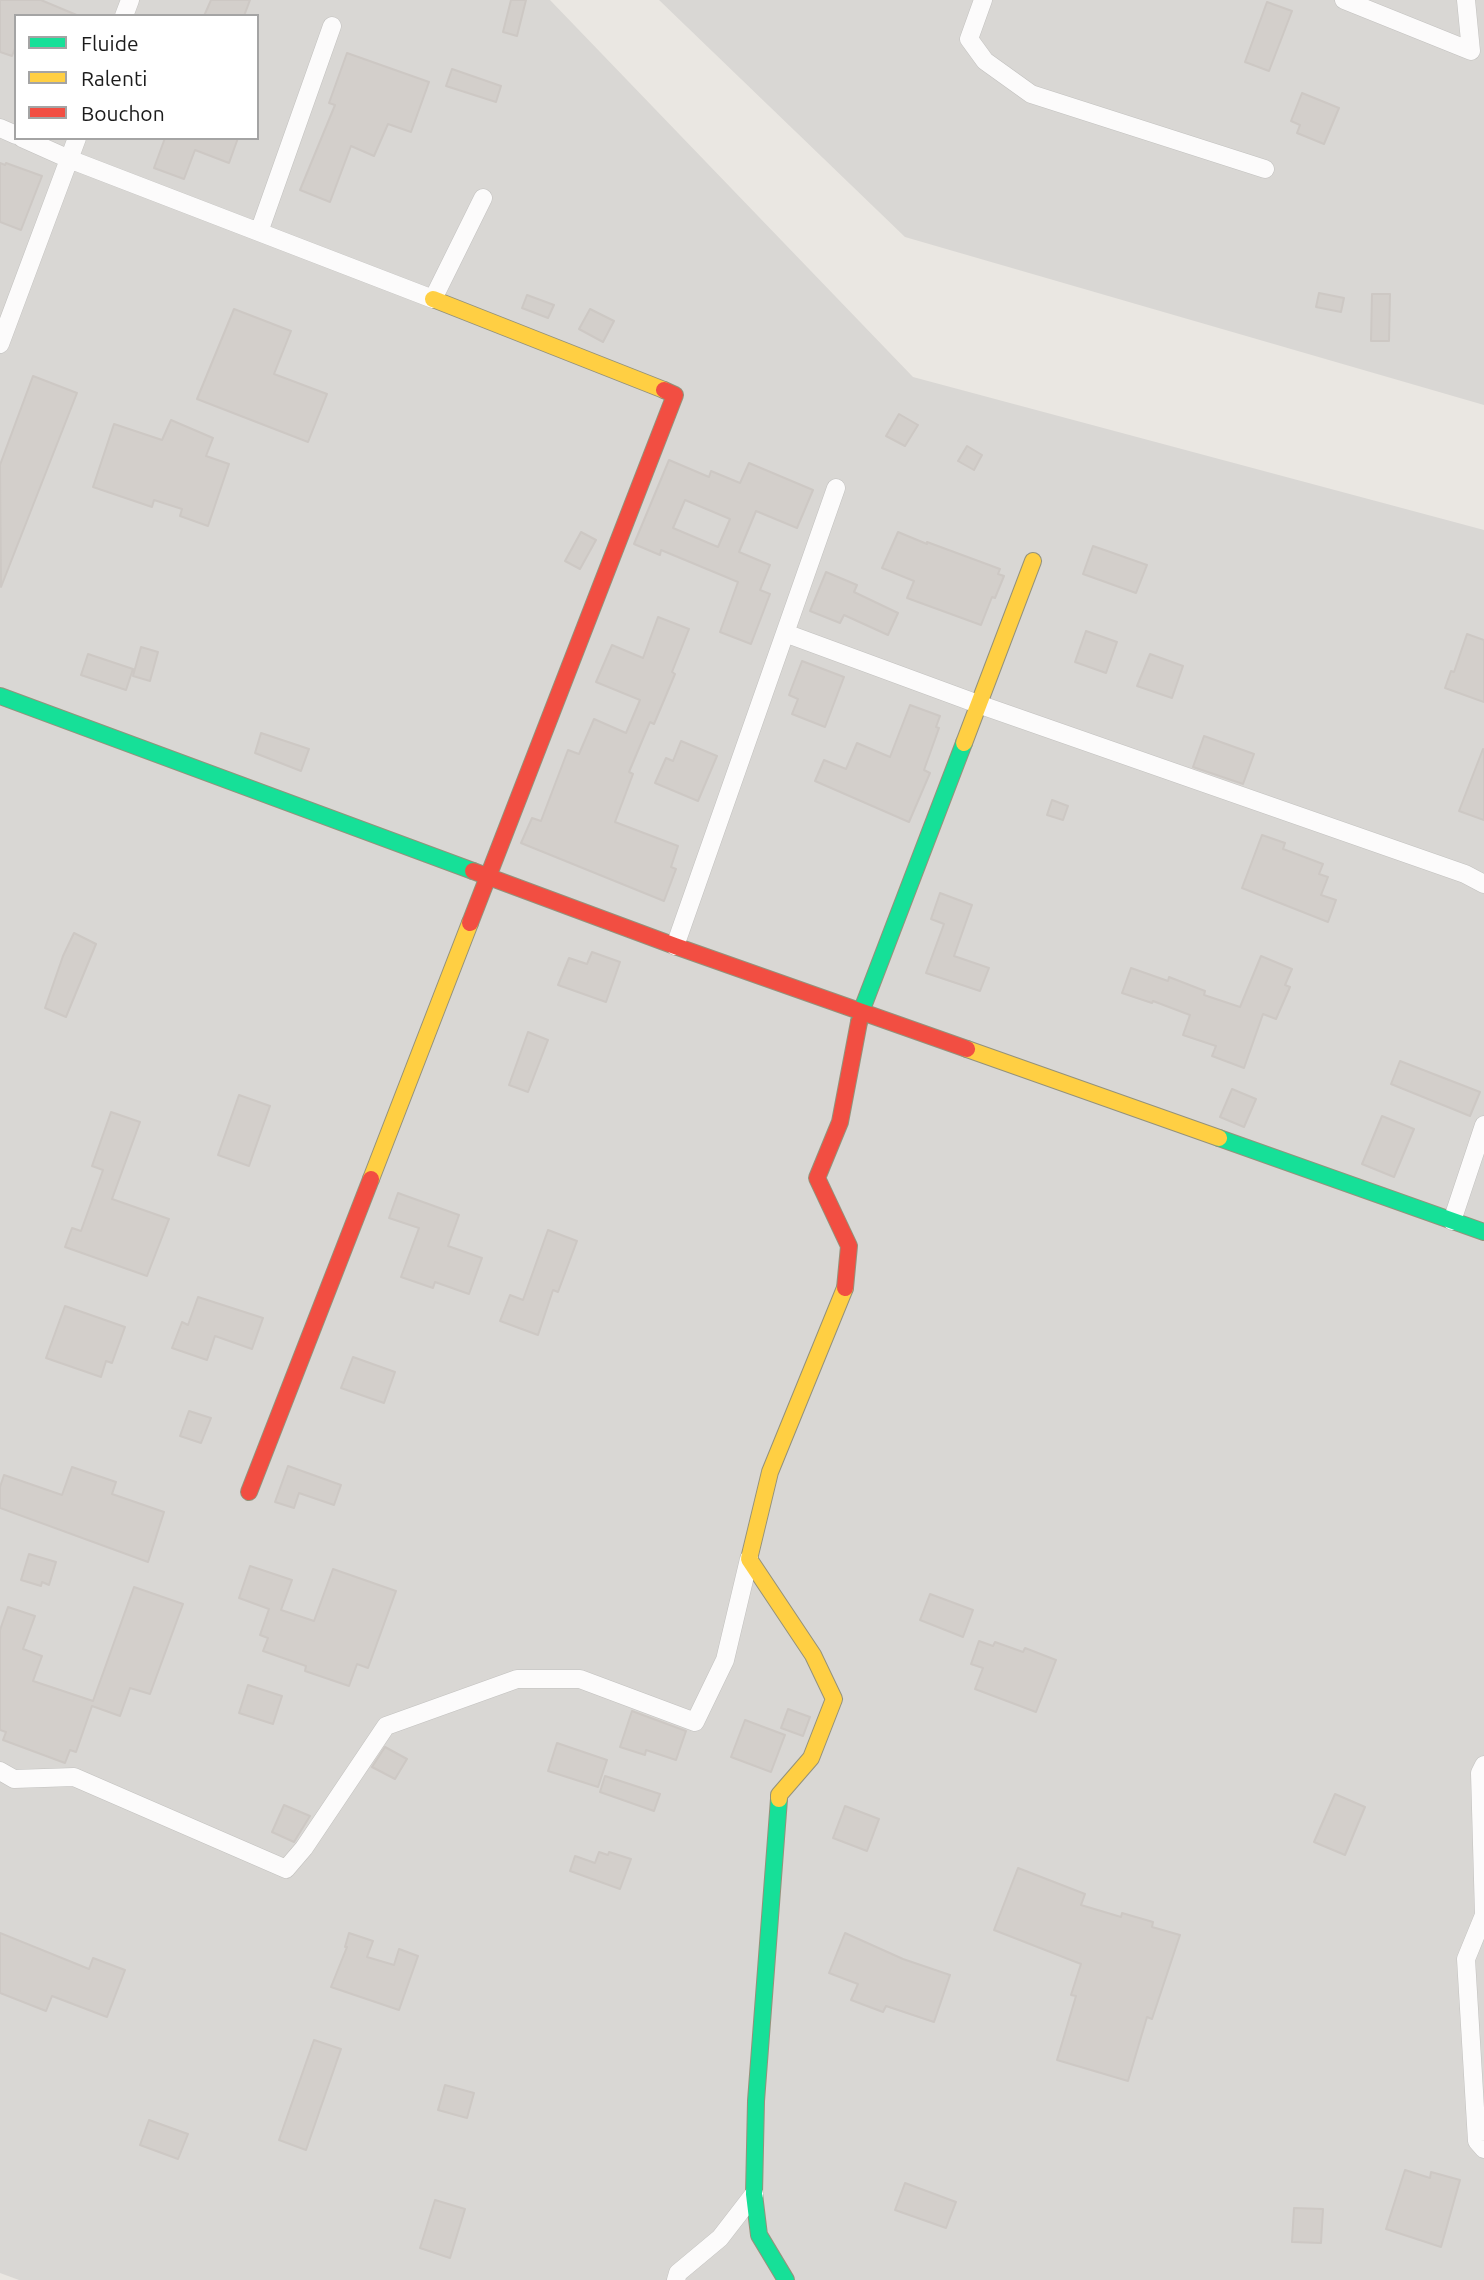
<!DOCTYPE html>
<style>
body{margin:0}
#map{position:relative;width:1484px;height:2280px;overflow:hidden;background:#eae7e2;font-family:Ubuntu,sans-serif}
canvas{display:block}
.legend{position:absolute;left:14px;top:14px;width:245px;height:126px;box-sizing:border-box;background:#fff;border:2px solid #a4a4a4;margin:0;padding:9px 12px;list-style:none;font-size:21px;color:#1b1b1b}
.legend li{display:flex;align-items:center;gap:14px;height:35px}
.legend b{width:35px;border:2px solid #a4a4a4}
</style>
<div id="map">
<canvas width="1484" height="2280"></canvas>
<ul class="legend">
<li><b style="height:9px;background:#16e098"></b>Fluide</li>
<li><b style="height:9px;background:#ffcf43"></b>Ralenti</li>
<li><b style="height:9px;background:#f24e42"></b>Bouchon</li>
</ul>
</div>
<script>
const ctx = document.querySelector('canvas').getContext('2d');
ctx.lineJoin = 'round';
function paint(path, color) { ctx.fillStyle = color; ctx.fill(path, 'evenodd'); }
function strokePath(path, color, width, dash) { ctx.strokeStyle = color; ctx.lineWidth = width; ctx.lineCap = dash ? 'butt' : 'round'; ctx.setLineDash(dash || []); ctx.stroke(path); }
const residential = new Path2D(`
 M0,0H550L913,377L1484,530V2280H19L0,2273ZM16,16H257V138H16Z
 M659,0H1484V405L905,237Z`);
const building = new Path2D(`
 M0,0H41L79,16H16V46L12,56L0,52Z
 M211,0H250L244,16H204Z
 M511,0H526L517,36L503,32Z
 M1267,2L1292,11L1269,71L1245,62Z
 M347,53L429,82L411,132L388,124L374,156L351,146L330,202L300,190L335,105L329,103Z
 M452,69L501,86L496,102L446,86Z
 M1302,93L1339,108L1324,144L1297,133L1300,125L1291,121Z
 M165,138H238L229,163L195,150L184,179L154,168Z
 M0,163L5,165L6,163L42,176L21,230L0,222Z
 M1319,293L1344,298L1341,312L1316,307Z
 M1372,294H1390L1389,341H1371Z
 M527,295L554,305L548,318L522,308Z
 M234,309L291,331L274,374L327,394L308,442L197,399Z
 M590,309L614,321L603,342L579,329Z
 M33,376L77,393L1,587L0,465Z
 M899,414L918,425L905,446L886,436Z
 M171,420L213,438L206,456L229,464L208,526L180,516L182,509L154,500L152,507L93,487L114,424L162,440Z
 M967,446L982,455L974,470L958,461Z
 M669,460L709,477L711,471L740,483L749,463L813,490L797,528L756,511L739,552L770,565L760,590L770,594L751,644L720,632L738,582L661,550L660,555L634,544ZM685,500L730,519L718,547L673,528Z
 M581,532L596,540L580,569L565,561Z
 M898,532L927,544V542L1000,569L998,574L1004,576L995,598L992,597L981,625L907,598L914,581L882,568Z
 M1093,546L1147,565L1136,593L1083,574Z
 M826,572L857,585L854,592L898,613L888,635L844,615L840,623L810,611Z
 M658,617L689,629L672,672L675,674L654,724L650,722L629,772L633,774L615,822L678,846L671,867L676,869L664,901L521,843L532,818L541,821L568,750L579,754L594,719L626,733L640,700L596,682L612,645L643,658Z
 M1086,631L1117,642L1106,673L1075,662Z
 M1467,634L1484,640V702L1445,688L1451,671L1454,672Z
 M141,647L158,652L150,681L133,676Z
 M88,654L133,669L126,690L81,675Z
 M1150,654L1183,666L1172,698L1137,686Z
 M802,661L844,677L825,727L792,714L798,699L789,695Z
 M910,705L940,716L936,727L939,728L924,770L930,773L909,822L815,781L824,760L846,769L857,743L890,757Z
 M261,733L309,749L301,771L255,753Z
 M1204,736L1254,754L1243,784L1193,767Z
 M681,741L717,756L698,801L655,783L666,758L673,761Z
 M1483,749L1484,750V820L1459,811Z
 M1052,800L1068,806L1063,820L1047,815Z
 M1262,835L1285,843L1283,849L1323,864L1319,874L1328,877L1321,895L1336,900L1328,922L1242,888Z
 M940,893L972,905L954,956L989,968L980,991L926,973L944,924L931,919Z
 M74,933L96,944L66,1017L45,1008L63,956Z
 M592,952L620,962L606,1002L558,985L569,958L587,964Z
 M1261,956L1292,969L1285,985L1290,987L1276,1019L1263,1014L1244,1068L1212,1056L1216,1046L1183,1035L1190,1015L1153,1001L1152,1003L1122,993L1131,968L1168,981L1169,977L1205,991L1204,995L1240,1007Z
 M528,1032L548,1040L528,1092L509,1085Z
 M1400,1061L1480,1092L1470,1116L1391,1084Z
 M1232,1089L1256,1099L1244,1127L1220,1117Z
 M239,1095L270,1106L249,1166L218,1155Z
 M111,1112L140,1122L112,1199L169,1219L147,1276L65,1247L72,1228L81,1231L103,1170L92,1166Z
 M1382,1116L1414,1129L1394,1177L1362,1164Z
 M398,1193L459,1215L448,1246L482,1258L469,1294L435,1282L433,1288L401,1277L419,1228L389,1218Z
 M548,1230L577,1241L558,1292L553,1290L538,1335L500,1321L510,1295L523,1300Z
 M198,1297L263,1318L252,1349L215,1336L207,1360L172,1348L182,1322L188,1325Z
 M65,1306L125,1327L112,1363L106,1361L101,1377L46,1358Z
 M353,1357L395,1372L384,1403L341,1388Z
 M189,1411L211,1418L201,1443L180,1436Z
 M288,1466L341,1485L334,1505L299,1493L294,1508L275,1502Z
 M72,1467L116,1482L112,1494L164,1512L148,1562L0,1508V1487L4,1475L62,1495Z
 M29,1554L56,1562L49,1585L42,1582L41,1586L21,1580Z
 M250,1566L292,1580L281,1610L314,1621L333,1569L396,1591L368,1668L357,1664L349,1686L305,1671L306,1666L263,1651L268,1638L260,1635L269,1609L239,1598Z
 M134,1587L183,1604L150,1694L130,1688L120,1716L92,1706L76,1752L70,1750L65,1763L3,1740L6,1732L0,1730V1630L8,1607L35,1616L23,1649L42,1656L33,1681L93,1701Z
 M930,1594L973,1610L963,1637L920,1620Z
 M979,1641L993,1646L995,1642L1023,1652L1025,1648L1056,1660L1036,1712L975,1689L983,1668L971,1664Z
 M248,1685L282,1696L273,1724L239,1713Z
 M788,1709L810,1717L803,1736L781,1728Z
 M632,1711L686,1731L676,1760L646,1750L645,1755L620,1747Z
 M745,1720L785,1735L771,1772L731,1757Z
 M557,1743L607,1760L598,1787L548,1771Z
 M385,1747L407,1759L395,1779L372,1767Z
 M605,1776L660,1794L654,1811L600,1792Z
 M1335,1794L1365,1807L1345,1855L1314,1842Z
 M284,1805L310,1816L294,1842L272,1832Z
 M845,1806L879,1819L867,1851L833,1838Z
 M599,1852L608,1855L609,1852L631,1859L620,1889L570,1871L575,1856L595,1863Z
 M1018,1868L1085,1894L1081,1905L1121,1917L1122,1913L1153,1922L1152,1927L1180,1935L1152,2019L1147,2017L1128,2081L1057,2060L1076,1996L1071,1995L1081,1964L994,1930Z
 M0,1933L89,1969L93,1958L125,1970L107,2017L52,1996L46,2011L0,1993Z
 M349,1933L373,1941L367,1957L394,1965L399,1949L418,1956L399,2010L331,1987L347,1947H345Z
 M845,1933L903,1959L950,1975L934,2022L886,2006L883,2012L851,2000L858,1984L829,1973Z
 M314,2040L341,2049L306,2150L279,2140Z
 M445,2085L474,2093L467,2118L438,2110Z
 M149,2120L188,2134L178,2159L140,2145Z
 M1405,2170L1430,2178L1431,2172L1460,2180L1441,2247L1386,2229Z
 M905,2183L956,2202L946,2228L895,2210Z
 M435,2200L465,2209L450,2258L420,2248Z
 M1294,2208L1323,2209L1321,2243L1292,2242Z`);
const street = new Path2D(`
 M983,0L969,39L985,61L1031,94L1265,169
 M1344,0L1471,51L1466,0
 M124,16L130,0
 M0,128L16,135
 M22,138L69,159L433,299L483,198
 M259,232L332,26
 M0,344L77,138
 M785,633L978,704L1465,874L1484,884
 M675,946L836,488
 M1452,1221L1484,1125
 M1484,1765L1480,1773L1484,1915L1466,1959L1477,2141L1484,2149
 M0,1771L14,1779L74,1777L286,1869L304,1848L386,1726L517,1679H580L695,1722L725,1660L749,1559
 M676,2280L678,2273L720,2238L754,2194`);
const fast = new Path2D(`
 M0,696L473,871
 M859,1022L861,1012L964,743
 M1219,1138L1484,1232
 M779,1799L756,2101L754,2194L759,2235L786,2280`);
const slow = new Path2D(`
 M433,299L664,390
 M964,743L1033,561
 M967,1049L1219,1138
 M371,1179L470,923
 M779,1799V1795L811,1758L834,1699L813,1655L749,1559L770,1472L845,1288`);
const jam = new Path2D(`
 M473,871L675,946L967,1049
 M470,923L675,395L664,390
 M845,1288L849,1246L817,1178L840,1122L859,1022
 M249,1492L371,1179`);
paint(residential, '#d9d7d4');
paint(building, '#d3cfcb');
strokePath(building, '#cdc8c4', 2);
strokePath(street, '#c2c1bf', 19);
strokePath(fast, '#94927b', 18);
strokePath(slow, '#94927b', 18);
strokePath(jam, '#94927b', 18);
strokePath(street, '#fcfbfb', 18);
strokePath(fast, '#16e098', 16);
strokePath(slow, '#ffcf43', 16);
strokePath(jam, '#f24e42', 16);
</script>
